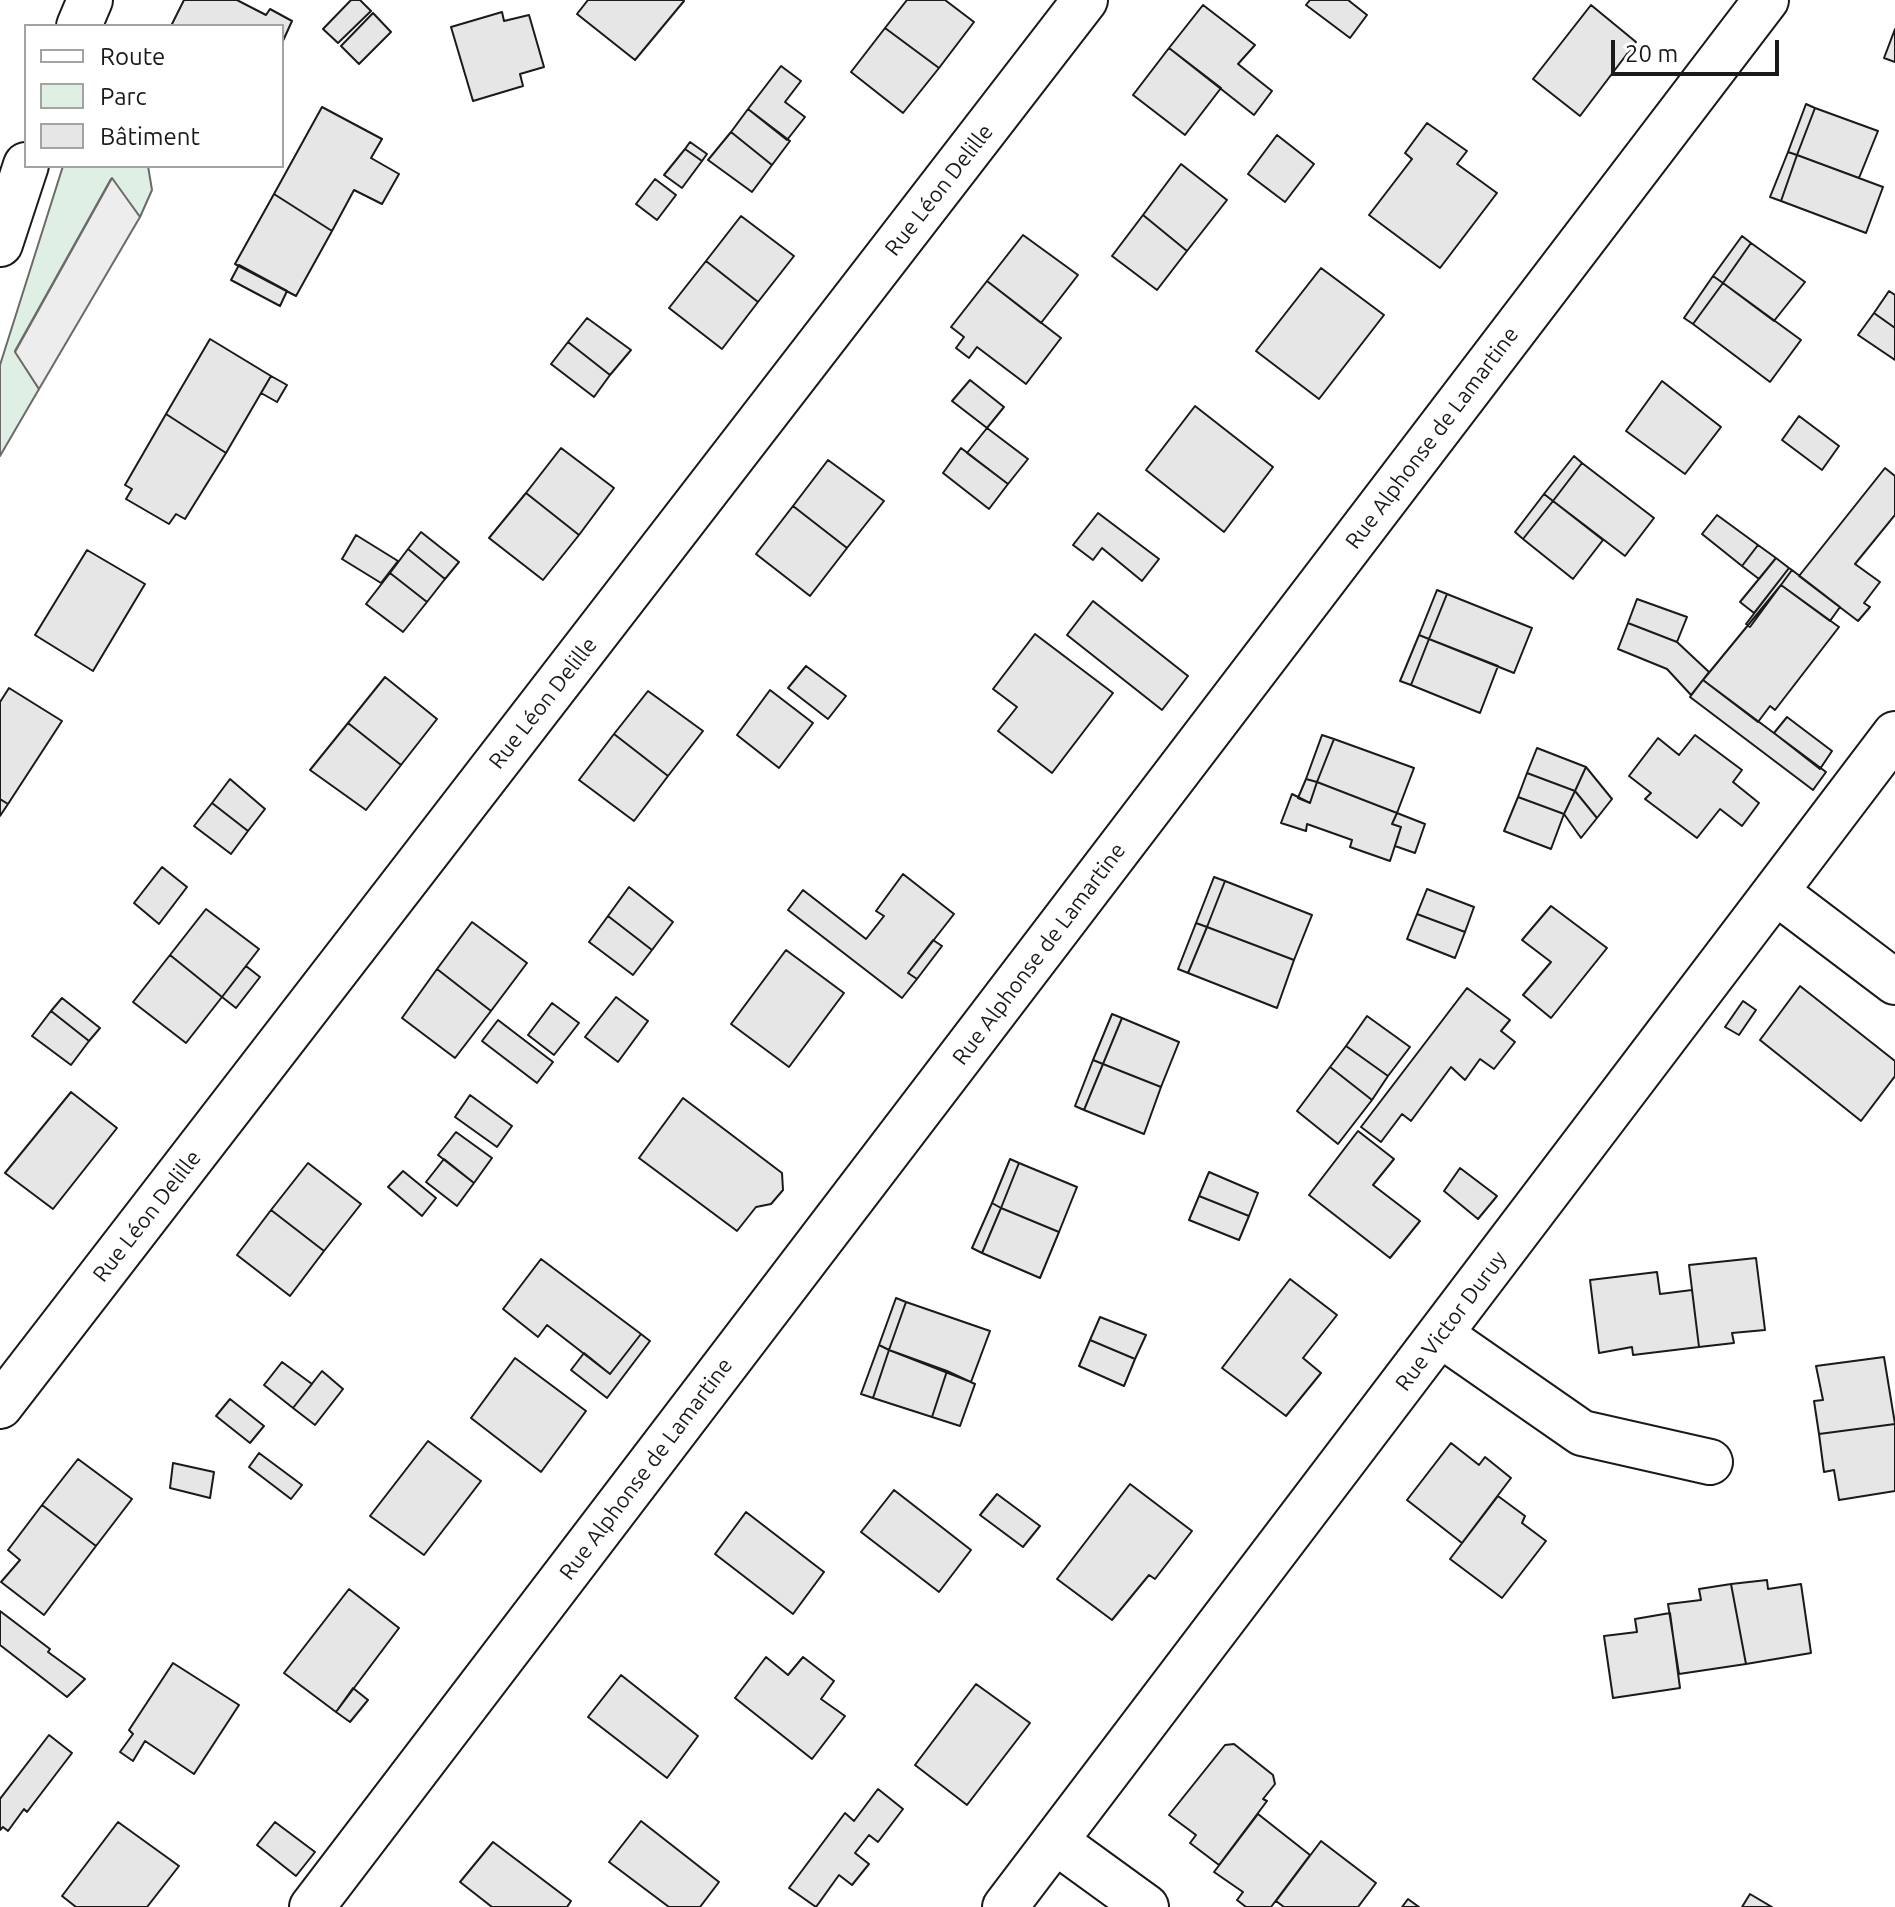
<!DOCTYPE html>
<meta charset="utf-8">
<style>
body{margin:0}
#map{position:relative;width:1895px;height:1907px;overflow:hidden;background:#fff;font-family:Ubuntu,sans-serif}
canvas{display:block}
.legend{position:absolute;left:24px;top:24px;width:260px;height:144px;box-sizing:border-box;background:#fff;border:2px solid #a3a3a3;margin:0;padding:10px 14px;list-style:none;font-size:24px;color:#1a1a1a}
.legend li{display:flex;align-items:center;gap:16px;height:40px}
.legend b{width:40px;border:2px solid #a3a3a3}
.scale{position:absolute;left:1611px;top:40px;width:168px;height:36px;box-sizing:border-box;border:4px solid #1a1a1a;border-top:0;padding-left:10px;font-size:24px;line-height:28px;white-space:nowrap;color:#1a1a1a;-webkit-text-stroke:6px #fff;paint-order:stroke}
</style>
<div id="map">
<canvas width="1895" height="1907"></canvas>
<ul class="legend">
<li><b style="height:10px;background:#fff"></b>Route</li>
<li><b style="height:22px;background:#e0efe3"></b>Parc</li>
<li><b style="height:22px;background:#e6e6e6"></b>Bâtiment</li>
</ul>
<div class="scale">20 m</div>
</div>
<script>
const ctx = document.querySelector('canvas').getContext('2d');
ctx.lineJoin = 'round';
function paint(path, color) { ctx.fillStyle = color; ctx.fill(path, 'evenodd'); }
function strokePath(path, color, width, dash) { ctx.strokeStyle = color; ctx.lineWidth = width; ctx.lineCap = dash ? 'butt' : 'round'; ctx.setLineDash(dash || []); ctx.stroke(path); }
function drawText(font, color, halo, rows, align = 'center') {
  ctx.font = font + ' Ubuntu,sans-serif'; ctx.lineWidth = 6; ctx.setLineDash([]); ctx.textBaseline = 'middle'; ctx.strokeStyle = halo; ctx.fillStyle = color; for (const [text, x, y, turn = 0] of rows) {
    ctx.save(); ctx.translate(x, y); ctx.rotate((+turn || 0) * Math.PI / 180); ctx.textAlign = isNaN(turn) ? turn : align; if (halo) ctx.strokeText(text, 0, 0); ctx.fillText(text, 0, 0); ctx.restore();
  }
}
const green = new Path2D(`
 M63,166H148L152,190L140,217L111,179L15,351L39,389L0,456V365Z`);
const parking = new Path2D(`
 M112,178L140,217L39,389L15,352Z`);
const building = new Path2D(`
 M184,0H237L266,15L270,9L292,21L282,43V26H171Z
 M351,0H360L371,11L338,43L323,29Z
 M588,0H683L684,1L635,60L577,14Z
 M907,0H945L974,22L939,68L885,28Z
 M1310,0H1348L1367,15L1350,38L1306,5Z
 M1203,5L1255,45L1238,64L1272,91L1254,115L1169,48Z
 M1591,5L1636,42L1580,116L1533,79Z
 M502,12L504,21L529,15L544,67L520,74L523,86L473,101L451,27Z
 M373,13L391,32L359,64L341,46Z
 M885,28L939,68L903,113L851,72Z
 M1895,29V62L1884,58Z
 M1169,48L1221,88L1185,135L1133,95Z
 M781,66L801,81L785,102L805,117L787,140L748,109Z
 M1806,104L1815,108L1797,155L1788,152Z
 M322,107L382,139L371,158L399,174L382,204L354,190L332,231L274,194Z
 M1815,108L1878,131L1859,178L1797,155Z
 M748,109L790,141L772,165L731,132Z
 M1427,123L1467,151L1457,164L1497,193L1440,268L1369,215L1412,159L1405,153Z
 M731,132L772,165L752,192L708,160Z
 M1277,135L1314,164L1285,202L1248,174Z
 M690,142L707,154L702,161L685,149Z
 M685,149L702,161L682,188L664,175Z
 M1788,152L1797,155L1781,201L1770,197Z
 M1797,155L1883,187L1866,233L1781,201Z
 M1181,164L1227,200L1187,251L1143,215Z
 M655,179L676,195L657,220L636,204Z
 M274,194L332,231L296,296L235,264Z
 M1143,215L1187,251L1157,290L1112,256Z
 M741,216L794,256L758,302L706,261Z
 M1023,235L1078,275L1041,323L987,281Z
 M1742,236L1751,243L1723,283L1713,276Z
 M1751,243L1805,282L1774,321L1723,283Z
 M706,261L758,302L722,349L669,308Z
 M239,265L287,291L280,306L231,280Z
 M1321,268L1384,315L1319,399L1256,351Z
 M1713,276L1723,283L1693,324L1684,318Z
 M987,281L1061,338L1026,384L977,347L969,358L956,348L964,337L951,327Z
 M1723,283L1801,340L1770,382L1693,324Z
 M1889,291L1895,295V328L1874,313Z
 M1874,313L1895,328V360L1858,335Z
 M587,318L631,350L610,375L568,342Z
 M210,339L271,376L226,453L166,414Z
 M568,342L610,375L594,397L551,364Z
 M271,376L287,385L277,402L261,393Z
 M970,380L1004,407L987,428L952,401Z
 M1662,381L1721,427L1685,474L1626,431Z
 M1195,406L1273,467L1224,532L1146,470Z
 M166,414L226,453L185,519L176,514L169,524L126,499L132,489L125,485Z
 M1799,416L1839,446L1822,470L1782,440Z
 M987,428L1028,459L1008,484L967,453Z
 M561,448L614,488L579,535L526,493Z
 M961,448L1008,484L989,509L943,473Z
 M1574,456L1582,463L1553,501L1544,494Z
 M828,460L884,501L847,548L793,506Z
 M1582,463L1654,518L1625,556L1553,501Z
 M1885,468L1895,476V515L1855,564L1880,582L1864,603L1870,607L1858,621L1799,576Z
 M526,493L579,535L543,580L489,538Z
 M1544,494L1553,501L1523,539L1515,532Z
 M1553,501L1603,540L1573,579L1523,539Z
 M793,506L847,548L810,596L756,554Z
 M1098,513L1159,559L1142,581L1102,548L1093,560L1073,545Z
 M1717,515L1758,545L1742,566L1702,534Z
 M421,532L459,562L445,579L408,549Z
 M356,535L398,561L381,583L342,559Z
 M1758,545L1776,558L1759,579L1742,566Z
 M408,549L445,579L427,602L390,573Z
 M87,550L145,584L93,671L35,635Z
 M1776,558L1789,568L1754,613L1740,602Z
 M1789,568L1792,570L1750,627L1746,624Z
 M1792,570L1840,607L1830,621L1781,585Z
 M390,573L427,602L403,632L366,604Z
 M1781,585L1839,627L1775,710L1770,706L1758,722L1703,680Z
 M1437,590L1447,594L1429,639L1419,635Z
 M1447,594L1532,628L1514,673L1429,639Z
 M1637,599L1687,617L1677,642L1628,623Z
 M1093,601L1188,676L1162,710L1067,635Z
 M1628,623L1677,642L1709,672L1691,695L1667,669L1618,649Z
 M1035,634L1113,693L1052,773L998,731L1017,707L993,689Z
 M1419,635L1429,639L1411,685L1400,681Z
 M1429,639L1498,666L1480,713L1411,685Z
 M806,666L846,696L828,719L788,688Z
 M385,677L437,719L401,765L348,723Z
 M1703,680L1826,772L1813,790L1690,697Z
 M9,688L62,721L8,804L0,799V702Z
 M770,690L813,723L779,768L737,735Z
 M648,691L703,731L668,776L614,734Z
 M1787,717L1832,751L1820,769L1774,733Z
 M348,723L401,765L366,810L310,770Z
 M614,734L668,776L634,821L579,780Z
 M1322,735L1334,739L1317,782L1306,779Z
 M1695,735L1742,770L1733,782L1759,803L1742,826L1720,809L1697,838L1645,799L1651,793L1629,776L1658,738L1679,755Z
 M1334,739L1414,768L1397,813L1317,782Z
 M1537,748L1586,767L1575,791L1527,773Z
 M1586,767L1612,799L1597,818L1575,791Z
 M1527,773L1575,791L1564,814L1518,797Z
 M230,779L265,809L248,831L212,803Z
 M1306,779L1317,782L1310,803L1298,798Z
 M1317,782L1397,813L1392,824L1401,827L1390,861L1350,847L1352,840L1307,824L1306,831L1281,823L1292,794L1310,803Z
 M1575,791L1597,818L1581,838L1564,814Z
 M1518,797L1564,814L1551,849L1504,831Z
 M0,799L8,804L0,816Z
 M212,803L248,831L231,854L194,826Z
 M1397,813L1425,824L1415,853L1395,846L1401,827L1392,824Z
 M162,867L187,887L159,924L134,903Z
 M903,874L954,914L908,973L917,979L902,998L788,910L803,890L866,939L884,916L876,911Z
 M1214,877L1225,881L1207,927L1196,923Z
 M1225,881L1312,915L1294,960L1207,927Z
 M629,887L673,922L652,950L608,916Z
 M1427,889L1474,907L1465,932L1417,914Z
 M1551,906L1607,948L1551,1018L1523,995L1551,962L1522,940Z
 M206,909L259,949L222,997L170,955Z
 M1417,914L1465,932L1455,958L1407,939Z
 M608,916L652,950L633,975L589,942Z
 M472,922L527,963L491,1011L437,969Z
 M1196,923L1207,927L1188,973L1178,969Z
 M1207,927L1294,960L1277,1008L1188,973Z
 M933,940L942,946L917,979L908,973Z
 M786,950L844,993L789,1067L731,1024Z
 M170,955L222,997L186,1043L133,1002Z
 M246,966L260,977L236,1008L222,997Z
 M437,969L491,1011L455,1058L402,1018Z
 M1800,986L1895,1061V1076L1861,1121L1760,1040Z
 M1467,988L1510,1020L1501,1031L1515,1042L1494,1069L1480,1059L1465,1080L1451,1067L1411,1121L1402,1114L1381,1142L1361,1127Z
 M616,997L648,1021L618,1062L585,1037Z
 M62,998L100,1028L89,1041L51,1011Z
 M1743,1001L1756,1010L1739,1035L1725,1027Z
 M552,1003L579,1023L554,1055L528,1035Z
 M51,1011L89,1041L71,1065L32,1036Z
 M1112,1014L1122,1018L1103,1064L1093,1060Z
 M1367,1016L1410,1047L1388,1076L1346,1046Z
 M1122,1018L1179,1042L1161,1087L1103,1064Z
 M498,1020L553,1062L537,1083L482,1041Z
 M1346,1046L1388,1076L1372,1100L1330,1067Z
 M1093,1060L1103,1064L1084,1110L1075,1106Z
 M1103,1064L1161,1087L1144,1134L1084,1110Z
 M1330,1067L1372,1100L1338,1144L1297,1111Z
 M71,1092L117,1128L53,1209L5,1173Z
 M470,1095L512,1126L497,1147L455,1117Z
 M683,1098L782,1173L783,1190L771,1204L756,1207L737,1231L639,1158Z
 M1358,1131L1394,1159L1373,1185L1420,1221L1390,1258L1309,1195Z
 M456,1132L492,1158L474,1183L438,1155Z
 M444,1159L474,1183L457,1206L426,1182Z
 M1010,1159L1019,1163L1001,1208L992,1203Z
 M308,1163L361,1204L324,1251L271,1210Z
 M1019,1163L1077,1187L1059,1232L1001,1208Z
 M1460,1168L1497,1196L1478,1219L1444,1191Z
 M403,1171L436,1198L422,1216L388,1187Z
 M1209,1172L1258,1193L1249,1216L1199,1196Z
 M1199,1196L1249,1216L1239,1240L1189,1220Z
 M992,1203L1001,1208L982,1253L972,1248Z
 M1001,1208L1059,1232L1040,1278L982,1253Z
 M271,1210L324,1251L290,1296L237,1255Z
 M1756,1258L1765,1330L1732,1333L1734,1343L1699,1347L1689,1265Z
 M541,1259L641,1334L610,1374L547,1325L538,1337L503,1309Z
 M1657,1272L1660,1294L1692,1290L1699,1347L1633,1355L1632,1347L1599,1353L1590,1280Z
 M1290,1279L1337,1315L1303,1358L1321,1373L1286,1416L1222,1368Z
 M896,1298L906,1302L889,1350L879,1345Z
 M906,1302L990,1331L971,1382L889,1350Z
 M1100,1317L1146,1335L1135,1359L1090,1340Z
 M641,1334L650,1341L607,1398L571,1370L584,1353L610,1374Z
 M1090,1340L1135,1359L1124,1386L1079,1366Z
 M879,1345L889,1350L873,1398L861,1394Z
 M889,1350L947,1371L932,1417L873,1398Z
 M1884,1357L1895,1424L1819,1434L1814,1401L1823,1400L1816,1366Z
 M515,1358L586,1411L541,1472L471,1418Z
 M282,1362L312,1384L293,1408L264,1385Z
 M322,1371L343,1389L315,1425L293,1408Z
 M947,1371L975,1384L960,1426L932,1417Z
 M230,1399L264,1426L250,1443L216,1416Z
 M1895,1424V1491L1839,1500L1834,1470L1824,1472L1819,1434Z
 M428,1441L481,1481L424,1555L370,1516Z
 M1451,1443L1479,1465L1485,1457L1511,1478L1462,1543L1407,1500Z
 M259,1453L302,1485L291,1499L249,1467Z
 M78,1459L132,1499L96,1546L42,1505Z
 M173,1463L214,1472L210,1498L170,1488Z
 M1130,1484L1192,1531L1155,1579L1149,1575L1112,1620L1057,1579Z
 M894,1490L971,1550L939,1592L861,1532Z
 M997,1494L1040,1526L1023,1547L980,1515Z
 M1498,1496L1525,1516L1522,1523L1546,1541L1502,1598L1450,1559Z
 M42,1505L96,1546L44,1615L1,1582L20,1560L8,1550Z
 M746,1512L824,1572L793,1614L715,1554Z
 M1767,1580L1768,1589L1801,1584L1811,1653L1746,1664L1731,1584Z
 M1731,1584L1746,1664L1679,1674L1668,1604L1701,1600L1699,1589Z
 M349,1589L399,1628L336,1712L284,1673Z
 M0,1611L50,1649L48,1652L85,1679L67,1697L0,1645Z
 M1670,1613L1680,1688L1613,1698L1604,1636L1637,1632L1635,1619Z
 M766,1657L788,1675L803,1657L834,1681L821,1699L845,1716L812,1759L735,1698Z
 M173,1663L239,1705L194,1774L145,1741L133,1761L120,1752L133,1734L129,1730Z
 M621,1675L698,1736L667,1778L588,1717Z
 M976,1684L1030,1723L967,1805L915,1765Z
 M353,1688L368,1700L350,1722L336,1712Z
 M49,1735L72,1753L27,1812L24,1809L8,1831L3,1827L0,1830V1799Z
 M1234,1744L1273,1775L1275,1784L1263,1799L1267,1801L1219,1865L1190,1843L1196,1835L1169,1815L1225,1745Z
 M878,1789L903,1809L878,1842L869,1835L855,1853L869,1864L852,1885L839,1875L816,1907L789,1888L845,1813L854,1821Z
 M1258,1814L1310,1855L1271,1907H1246L1237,1900L1243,1892L1214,1872Z
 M641,1821L719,1882L700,1907H669L609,1862Z
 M118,1822L179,1866L147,1907H76L62,1896Z
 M275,1822L315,1852L296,1876L257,1845Z
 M1321,1841L1376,1883L1358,1907H1284L1276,1901Z
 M493,1842L571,1901L567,1907H492L460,1882Z
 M1750,1894L1772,1907H1742Z
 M1408,1899L1419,1907H1402Z`);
const street = new Path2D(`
 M79,26L90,0
 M0,244L26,165
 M1776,892L1895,982
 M1441,1335L1582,1433L1710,1462
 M0,1406L1085,0
 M1055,1841L1146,1907
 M312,1907L1766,0
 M1005,1907L1895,734`);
const streetNames = [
 ["Rue Léon Delille",939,190,-52],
 ["Rue Alphonse de Lamartine",1432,438,-53],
 ["Rue Léon Delille",543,703,-52],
 ["Rue Alphonse de Lamartine",1039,954,-53],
 ["Rue Léon Delille",147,1216,-52],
 ["Rue Victor Duruy",1451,1321,-53],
 ["Rue Alphonse de Lamartine",646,1469,-53]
];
paint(green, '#e0efe3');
strokePath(green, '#6a6a6a', 2);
paint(parking, '#ededed');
strokePath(parking, '#6a6a6a', 2);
paint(building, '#e6e6e6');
strokePath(building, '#1a1a1a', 2);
strokePath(street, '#1a1a1a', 48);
strokePath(street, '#fff', 44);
drawText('22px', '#1a1a1a', '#fff', streetNames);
</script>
